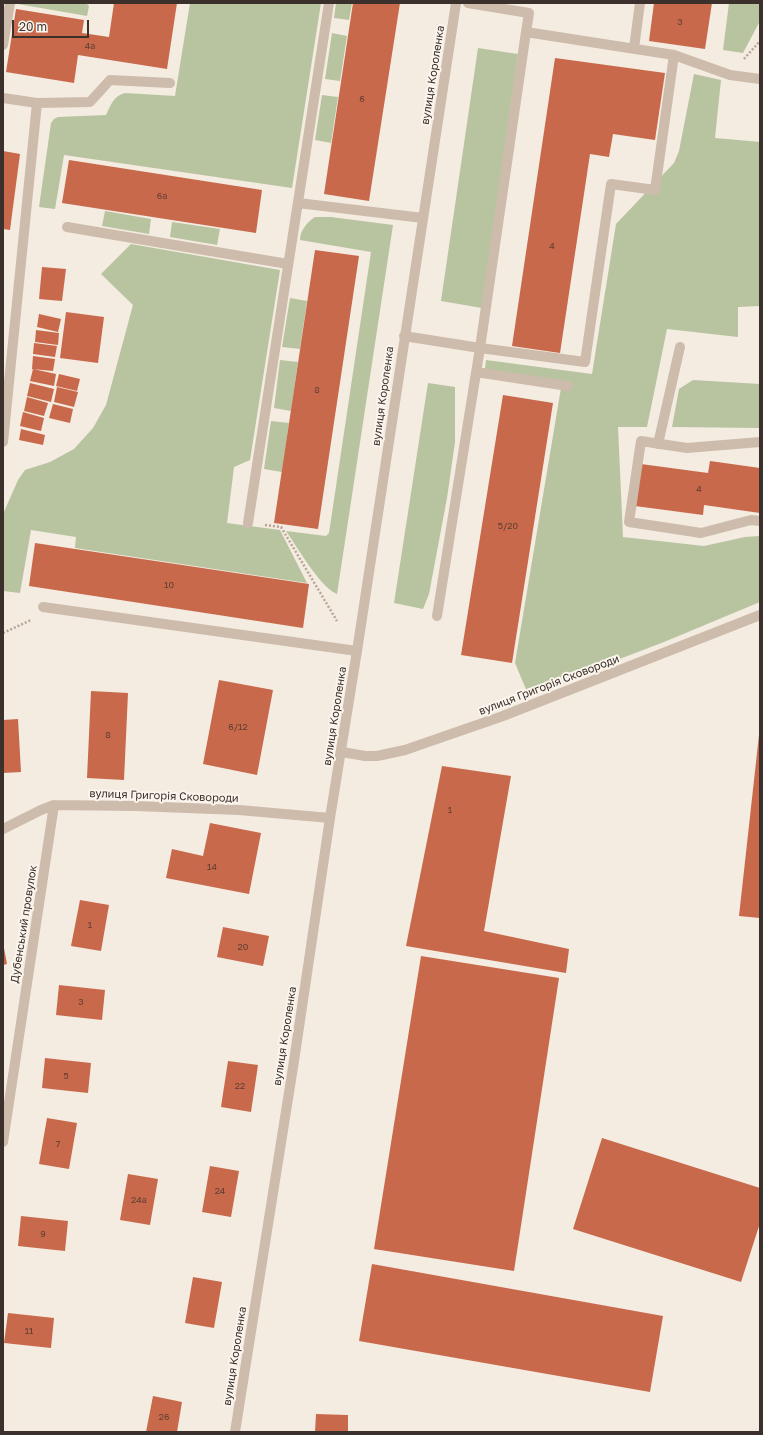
<!DOCTYPE html>
<meta charset="utf-8">
<style>
body{margin:0}
#map{position:relative;width:763px;height:1435px;overflow:hidden;background:#f4ebe1;font-family:"Golos Text",sans-serif}
canvas{display:block}
.frame{position:absolute;inset:0;border:4px solid #3b302b;pointer-events:none}
.scale{position:absolute;left:12px;top:20px;width:77px;height:18px;box-sizing:border-box;border:2px solid #3b302b;border-top:0;padding-left:5px;font-size:12px;line-height:14px;white-space:nowrap;color:#3b302b;-webkit-text-stroke:3px #fbf5ee;paint-order:stroke}
</style>
<div id="map">
<canvas width="763" height="1435"></canvas>
<div class="frame"></div>
<div class="scale">20 m</div>
</div>
<script>
const ctx = document.querySelector('canvas').getContext('2d');
ctx.lineJoin = 'round';
function paint(path, color) { ctx.fillStyle = color; ctx.fill(path, 'evenodd'); }
function strokePath(path, color, width, dash) { ctx.strokeStyle = color; ctx.lineWidth = width; ctx.lineCap = dash ? 'butt' : 'round'; ctx.setLineDash(dash || []); ctx.stroke(path); }
function drawText(font, color, halo, rows, align = 'center') {
  ctx.font = font + ' "Golos Text",sans-serif'; ctx.lineWidth = 4; ctx.setLineDash([]); ctx.textBaseline = 'middle'; ctx.strokeStyle = halo; ctx.fillStyle = color; for (const [text, x, y, turn = 0] of rows) {
    ctx.save(); ctx.translate(x, y); ctx.rotate((+turn || 0) * Math.PI / 180); ctx.textAlign = isNaN(turn) ? turn : align; if (halo) ctx.strokeText(text, 0, 0); ctx.fillText(text, 0, 0); ctx.restore();
  }
}
const green = new Path2D(`
 M18,3H86L89,6L87,16L18,4Z
 M190,3H321L292,188L64,155L55,209L39,207L51,123L54,119L58,117L106,115C111,105 113,96 125,93L175,96Z
 M336,3H352L349,20L334,18Z
 M729,3H760V21L743,53L723,50Z
 M332,33L347,36L340,81L325,79Z
 M478,48L518,54L482,308L441,301Z
 M694,74L721,80L715,138L760,142V306L738,307V337L667,329L647,427H618L623,537L704,546L745,537L760,536V602L664,642L528,694L515,663L561,388L484,377L486,360L592,374L616,224L674,163L679,151Z
 M322,95L338,97L331,143L315,140Z
 M105,211L151,219L149,234L102,226Z
 M315,217H331L393,225L337,594C319,586 298,548 286,531L326,536L329,533L371,252L300,240C300,231 307,222 315,217Z
 M172,222L220,229L217,245L170,237Z
 M131,244L280,270L250,460L234,467L227,523L280,530L307,583L75,548L76,537L31,530L20,593L3,591V514L18,480L25,470L50,462L74,449L93,428L106,405L133,305L101,274Z
 M290,298L307,301L300,349L282,347Z
 M280,360L298,362L291,411L274,408Z
 M693,380L760,384V428L672,427L679,389Z
 M428,383L455,387V442L447,498L429,594L423,609L394,603Z
 M271,421L289,423L282,472L264,469Z`);
const building = new Path2D(`
 M114,3H177L167,69L78,55L74,83L6,72L16,9L84,20L82,33L109,37Z
 M353,3H400L369,201L324,194Z
 M654,3H712L705,49L649,41Z
 M555,58L665,73L655,140L613,134L609,157L590,154L560,353L512,346Z
 M3,151L20,154L10,230L3,229Z
 M69,160L262,190L256,233L62,203Z
 M315,250L359,256L318,529L274,523Z
 M42,267L66,269L62,301L39,299Z
 M66,312L104,317L98,363L60,358Z
 M39,314L61,319L58,332L37,327Z
 M36,330L59,333L58,345L35,342Z
 M34,343L57,346L55,357L33,354Z
 M33,356L55,359L53,371L32,369Z
 M33,369L56,374L54,386L30,381Z
 M59,374L80,379L77,391L56,386Z
 M30,383L54,389L51,402L27,396Z
 M57,387L78,392L74,407L54,402Z
 M503,395L553,403L512,663L461,655Z
 M27,397L48,403L44,416L24,411Z
 M53,404L73,409L70,423L49,418Z
 M23,412L44,418L41,431L20,426Z
 M21,429L45,435L43,445L19,440Z
 M710,461L760,468V513L704,505L703,515L635,506L641,464L708,473Z
 M35,543L309,584L303,628L29,586Z
 M219,680L273,690L257,775L203,764Z
 M91,691L128,693L124,780L87,778Z
 M18,719L21,772L3,773V720Z
 M759,735H760V918L739,916Z
 M442,766L511,776L484,931L569,949L566,973L406,946Z
 M210,823L261,833L249,894L166,878L172,849L203,856Z
 M80,900L109,905L101,951L71,946Z
 M223,927L269,936L263,966L217,957Z
 M3,943L7,964L3,965Z
 M421,956L559,978L514,1271L374,1249Z
 M59,985L105,990L102,1020L56,1015Z
 M45,1058L91,1063L88,1093L42,1088Z
 M228,1061L258,1065L251,1112L221,1107Z
 M47,1118L77,1123L69,1169L39,1164Z
 M602,1138L760,1188V1223L741,1282L573,1229Z
 M210,1166L239,1171L231,1217L202,1212Z
 M128,1174L158,1179L150,1225L120,1220Z
 M21,1216L68,1221L65,1251L18,1246Z
 M372,1264L663,1316L650,1392L359,1341Z
 M193,1277L222,1282L214,1328L185,1323Z
 M8,1313L54,1318L51,1348L4,1343Z
 M153,1396L182,1402L177,1432H146Z
 M316,1414L348,1415V1432H315Z`);
const path = new Path2D(`
 M744,59L760,41
 M265,525L281,527L337,621
 M3,633L31,620`);
const service = new Path2D(`
 M468,3L529,13L526,32L674,55L730,75L760,79
 M526,32L480,348L585,362L611,184L655,190L674,55
 M3,45L10,3
 M634,48L640,3
 M3,98L37,103L90,102L110,80L170,83
 M298,203L423,218
 M67,227L288,264
 M404,336L480,348L437,616
 M476,372L568,386
 M3,442L37,103
 M760,442L687,448L641,441L629,522L701,533L751,520L760,521
 M658,444L680,347
 M248,523L329,3
 M43,607L357,651`);
const minor = new Path2D(`
 M342,752L365,756H377L405,750L503,716L760,615
 M3,829L41,810L54,805L135,806L239,810L330,818
 M3,1142L54,805`);
const tertiary = new Path2D(`
 M235,1432L294,1061L330,818L357,651L456,3`);
const numberNames = [
 ["3",680,22],
 ["4а",90,46],
 ["6",362,99],
 ["6а",162,196],
 ["4",552,246],
 ["8",317,390],
 ["4",699,489],
 ["5/20",508,526],
 ["10",169,585],
 ["6/12",238,727],
 ["8",108,735],
 ["1",450,810],
 ["14",212,867],
 ["1",90,925],
 ["20",243,947],
 ["3",81,1002],
 ["5",66,1076],
 ["22",240,1086],
 ["7",58,1144],
 ["24",220,1191],
 ["24а",139,1200],
 ["9",43,1234],
 ["11",29,1331],
 ["26",164,1417]
];
const streetNames = [
 ["вулиця Короленка",433,75,-81],
 ["вулиця Короленка",383,396,-82],
 ["вулиця Григорія Сковороди",549,685,-21],
 ["вулиця Короленка",335,716,-81],
 ["вулиця Григорія Сковороди",164,796,2],
 ["Дубенський провулок",24,924,-81],
 ["вулиця Короленка",285,1036,-81],
 ["вулиця Короленка",235,1356,-81]
];
paint(green, '#b8c4a0');
paint(building, '#c8694b');
strokePath(path, '#b9a596', 2.5, [2, 2]);
strokePath(service, '#cdbbac', 10);
strokePath(minor, '#cdbbac', 10);
strokePath(tertiary, '#cdbbac', 10);
drawText('9px', '#5e3e33', null, numberNames);
drawText('11px', '#3b302b', '#fbf5ee', streetNames);
</script>
